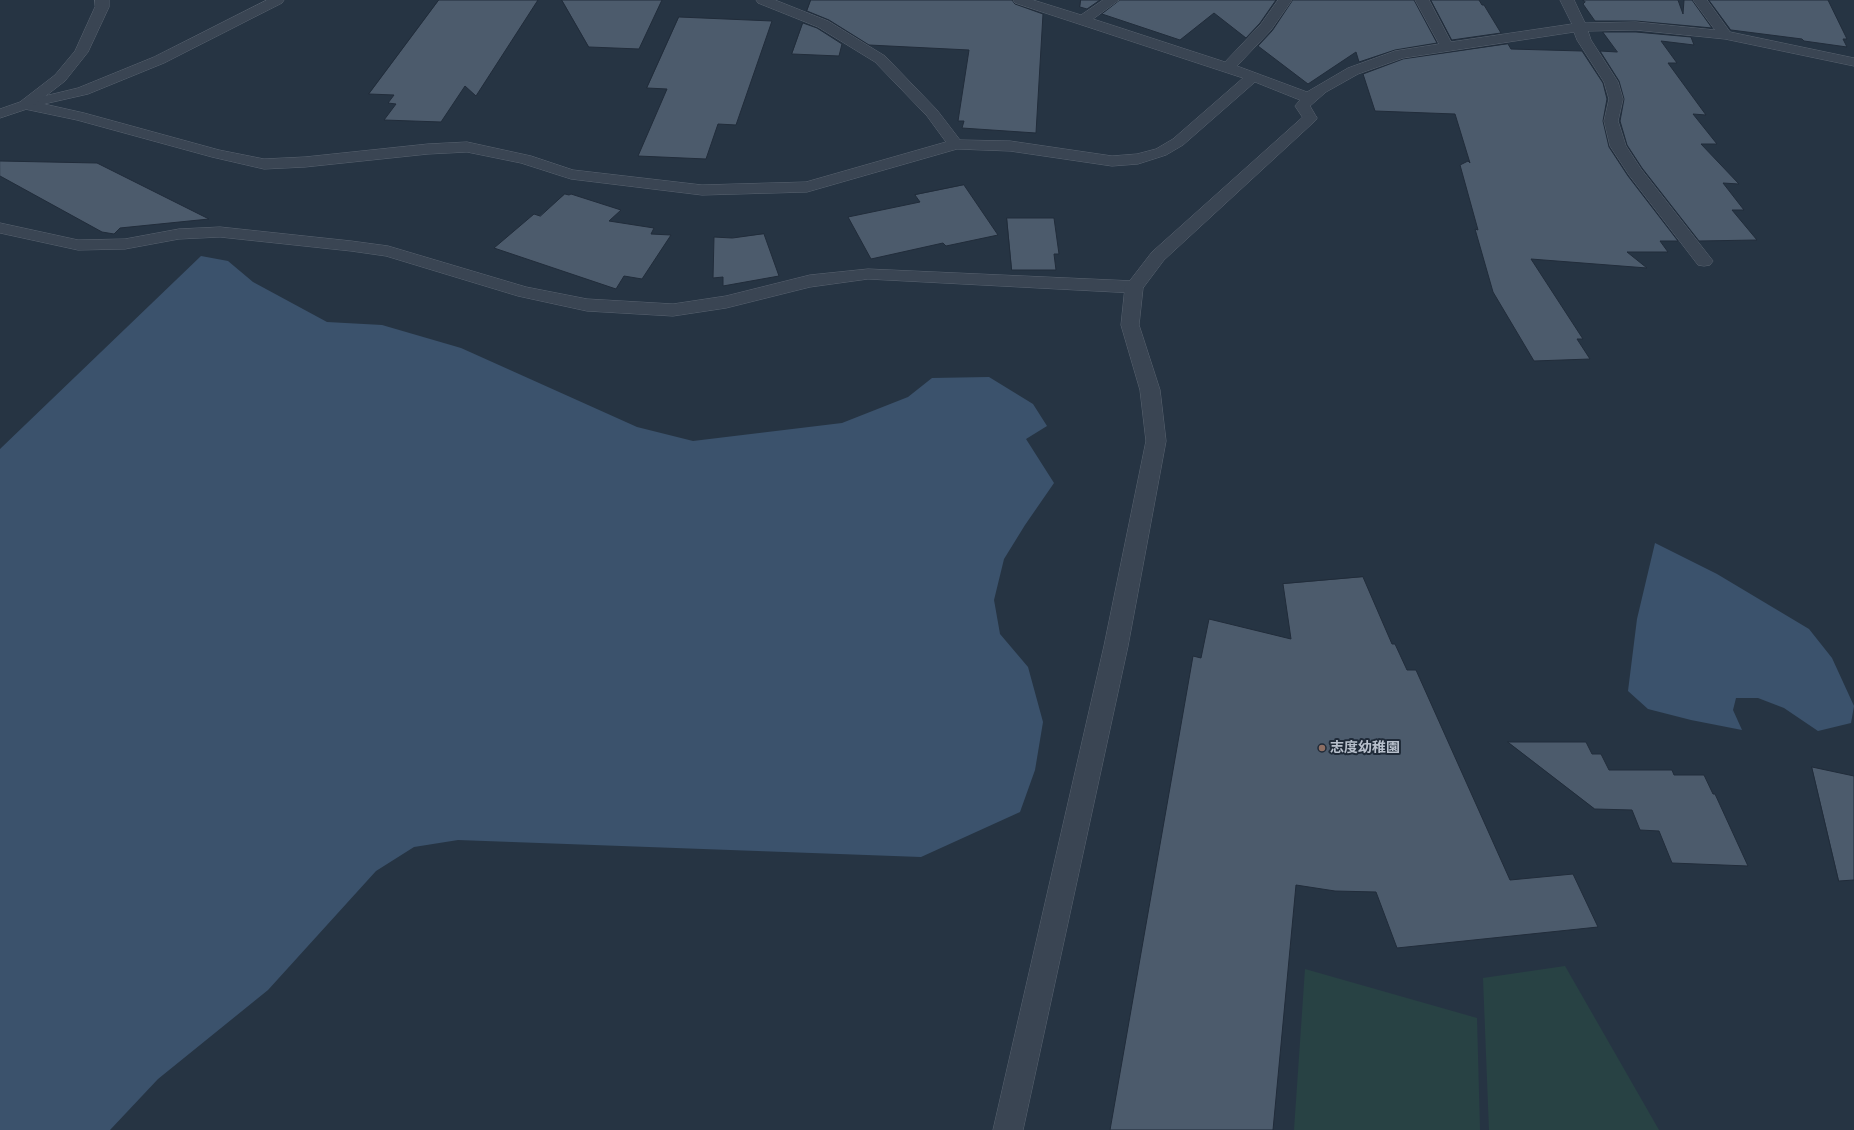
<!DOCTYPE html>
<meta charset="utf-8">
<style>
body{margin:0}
canvas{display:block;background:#263443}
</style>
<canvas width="1854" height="1130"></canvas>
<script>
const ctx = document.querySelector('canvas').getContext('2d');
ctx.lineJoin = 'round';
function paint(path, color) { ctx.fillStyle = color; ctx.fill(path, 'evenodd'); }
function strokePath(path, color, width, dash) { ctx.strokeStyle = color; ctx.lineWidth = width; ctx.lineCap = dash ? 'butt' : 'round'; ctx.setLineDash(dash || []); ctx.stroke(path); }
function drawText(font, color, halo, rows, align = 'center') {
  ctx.font = font + ' Roboto,"Noto Sans JP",sans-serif'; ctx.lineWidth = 4; ctx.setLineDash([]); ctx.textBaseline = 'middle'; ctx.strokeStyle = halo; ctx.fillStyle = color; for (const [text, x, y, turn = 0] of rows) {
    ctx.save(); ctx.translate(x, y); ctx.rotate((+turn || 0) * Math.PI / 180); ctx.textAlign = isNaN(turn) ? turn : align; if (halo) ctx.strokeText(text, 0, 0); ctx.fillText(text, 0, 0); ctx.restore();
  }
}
const green = new Path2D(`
 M1565,966L1659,1130H1489L1483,978Z
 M1305,969L1477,1018L1480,1130H1294Z`);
const water = new Path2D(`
 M201,256L228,261L253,282L327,322L382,325L461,348L637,427L693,441L842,423L908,397L932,378L989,377L1033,404L1047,426L1026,439L1054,483L1025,525L1004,559L994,600L1000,634L1028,667L1043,722L1035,770L1020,812L921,857L458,840L414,847L376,871L268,990L158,1079L110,1130H0V449Z
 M1655,543L1717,574L1809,629L1832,658L1854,706L1851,723L1818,731L1784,708L1758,698H1736L1733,710L1742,730L1691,720L1648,709L1628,691L1637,619Z`);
const building = new Path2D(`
 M439,0H538L476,96L465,86L441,122L384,120L396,104L388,103L394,95L369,94Z
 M562,0H662L639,49L589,47Z
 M811,0H1012L1015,4L1043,14L1036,133L962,128L964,121H958L969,50L869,45L829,20L807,11Z
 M1081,0H1100L1087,9L1080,7Z
 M1120,0H1276L1260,23L1246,38L1214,13L1180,40L1102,14Z
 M1293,0H1414L1437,43L1395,50L1359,62L1356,52L1308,84L1258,46L1272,31Z
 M1431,0H1479L1482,5H1484L1501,33L1452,40Z
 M1583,0H1678L1683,14L1684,0H1692L1712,28L1636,21H1595L1583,4L1585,2Z
 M1709,0H1828L1847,39H1843L1847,47L1804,41L1802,39L1731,30Z
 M679,17L772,21L736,125L718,124L706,159L638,156L667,89L647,88Z
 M803,23L817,28L842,44L839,56L792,54Z
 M1603,32H1636L1691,37L1694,45L1661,41L1677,63H1668L1706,115L1693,114L1717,144H1701L1739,184L1723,183L1744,210H1732L1757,240L1699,241L1642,168L1627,145L1620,121L1624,99L1619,81L1600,51L1617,52Z
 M1508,44L1511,49L1582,51L1603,83L1607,99L1603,121L1609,147L1628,176L1678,241H1660L1668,252H1627L1647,268L1531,259L1583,339H1577L1590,359L1534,361L1493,292L1475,229L1478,230L1460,165L1468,161L1470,163L1455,114L1375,111L1363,74L1403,59Z
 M0,161L97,163L209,219L120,228L114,234L102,232L0,176Z
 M964,185L998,235L946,246L943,243L871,259L848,217L920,202L915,195Z
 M565,194L569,195L571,194L621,210L609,221L654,228L651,234L671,235L642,279L624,276L616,289L494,248L534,214L540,216Z
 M1007,218H1054L1059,254H1054L1056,270H1012Z
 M764,234L779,276L723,286V277L713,278L714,237L732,238Z
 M1363,577L1392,644H1395L1407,670H1416L1510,880L1573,874L1598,927L1397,948L1376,892L1335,891L1296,885L1273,1130H1110L1193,656L1201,658L1209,619L1291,639L1283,584Z
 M1508,742H1586L1592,754H1601L1609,770H1672L1674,775H1704L1713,794H1715L1748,866L1672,863L1659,831L1640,830L1632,810L1595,809Z
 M1812,767L1854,776V880L1839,881Z`);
const minor = new Path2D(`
 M267,0H284L282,3L164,63L88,94L44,104L84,113L219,150L264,159L305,157L428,144L467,142L531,156L573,170L702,185L806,182L946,142L927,116L875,62L818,27L758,3L756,0H775L828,21L885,56L937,110L960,140L1010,141L1112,156L1137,154L1156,149L1173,139L1243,78L1015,3L1013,0H1033L1081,15L1103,0H1119L1093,19L1225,62L1261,24L1278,0H1292L1271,30L1237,66L1307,92L1348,68L1395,51L1439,44L1415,0H1429L1451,42L1572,24L1560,0H1574L1585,23L1636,22L1715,30L1693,0H1707L1730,32L1854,58V66L1725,39L1636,30L1588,31L1591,40L1618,82L1623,99L1618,121L1626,146L1641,169L1713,261L1710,265L1704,266L1698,265L1629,175L1610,146L1604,121L1609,99L1604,82L1577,40L1574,32L1403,58L1358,74L1326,92L1310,106L1317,118L1315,121L1310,122L1305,121L1295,106L1300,100L1255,82L1183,145L1166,155L1138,164L1112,166L1010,151L957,149L807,192L702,195L571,179L521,163L467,152L428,154L305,167L264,169L212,157L77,120L20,108L18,105L20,102L78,88L154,57Z
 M0,223L78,240L125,239L179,229L220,227L351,241L388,246L526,287L587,299L673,304L726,296L810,275L868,269L1134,281L1140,283L1143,287L1140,291L1134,293L868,279L810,287L726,308L673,316L587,311L518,296L386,256L351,251L220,237L179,239L125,249L78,250L0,233Z`);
const tertiary = new Path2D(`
 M95,0H109V7L88,52L65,81L30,108L0,118V109L20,102L55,75L75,51L95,7Z
 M1310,114L1315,115L1317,118L1315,121L1164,260L1143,288L1139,325L1160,390L1166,441L1128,646L1023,1130H993L1104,646L1146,441L1140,390L1121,325L1125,287L1152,252L1305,115Z`);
const markers = [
 [1322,748,4,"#8d6e63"]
];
const poiNames = [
 ["志度幼稚園",1330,748]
];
paint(green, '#284244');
paint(water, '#3b526c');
paint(building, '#4c5b6c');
strokePath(building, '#212c3a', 1);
strokePath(minor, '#596370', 1);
strokePath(tertiary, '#596370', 1);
paint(minor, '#3a4553');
paint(tertiary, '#3a4553');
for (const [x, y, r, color] of markers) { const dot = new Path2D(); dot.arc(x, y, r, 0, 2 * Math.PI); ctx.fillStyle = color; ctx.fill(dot); strokePath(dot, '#1f2a38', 1.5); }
drawText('bold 14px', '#b8c0cc', '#1f2a38', poiNames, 'left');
</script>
